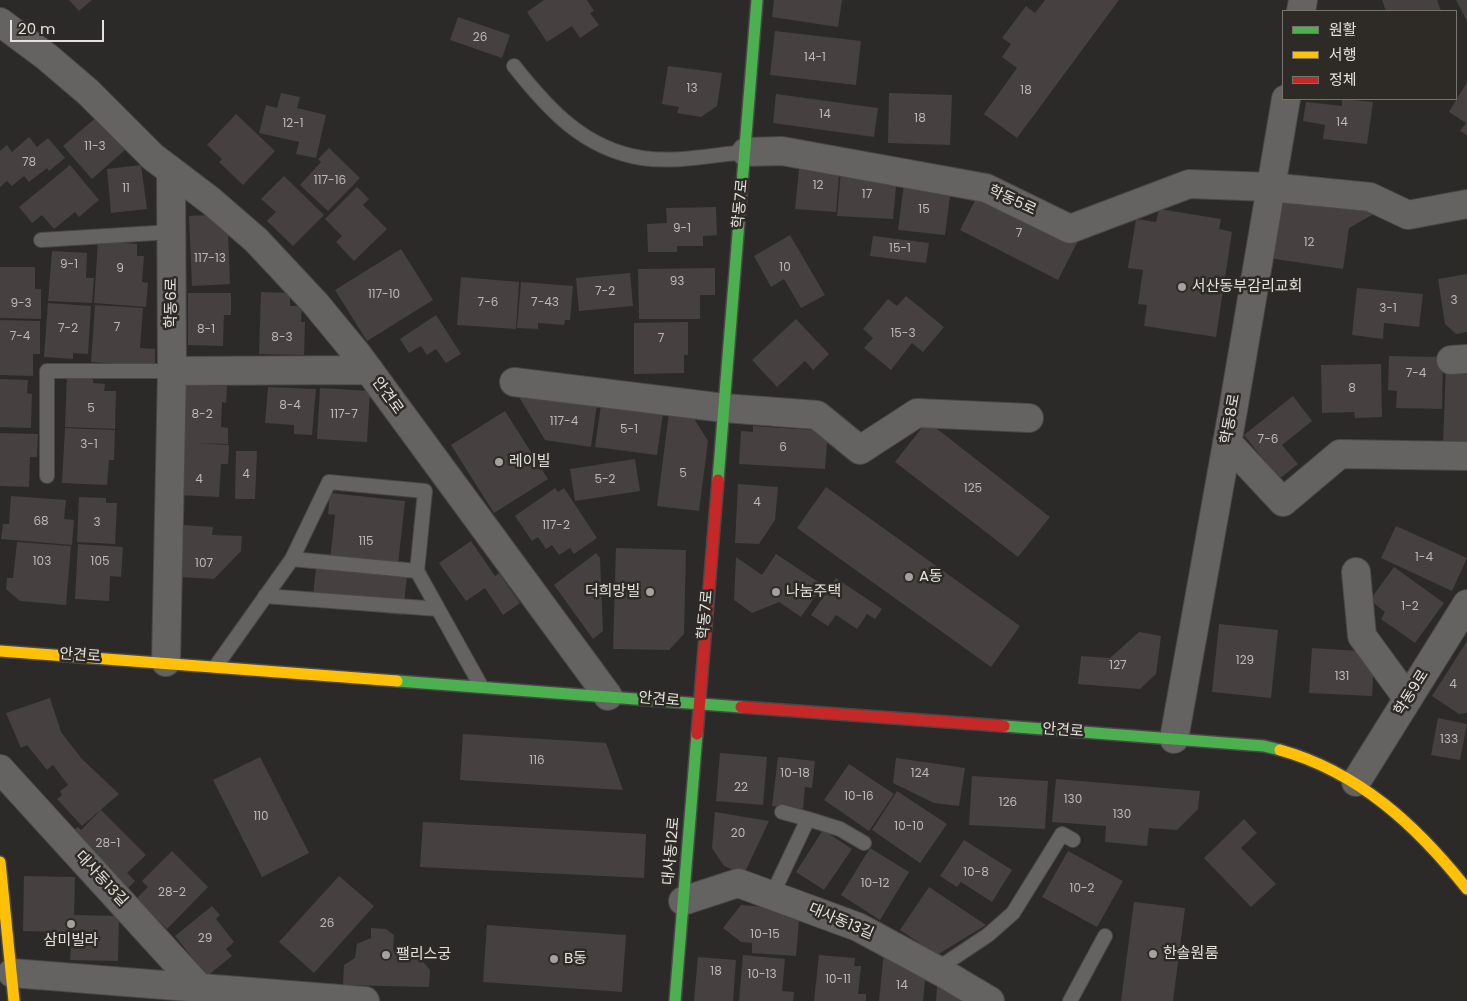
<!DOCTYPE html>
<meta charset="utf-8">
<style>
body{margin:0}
#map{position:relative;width:1467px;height:1001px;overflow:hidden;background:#2c2a28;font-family:Poppins,"Noto Sans KR",sans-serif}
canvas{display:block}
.legend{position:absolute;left:1282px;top:10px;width:175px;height:90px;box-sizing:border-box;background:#2e2b26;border:1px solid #777470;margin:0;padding:6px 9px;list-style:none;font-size:15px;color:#e4e1de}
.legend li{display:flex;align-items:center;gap:10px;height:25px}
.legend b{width:25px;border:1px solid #777470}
.scale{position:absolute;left:10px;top:20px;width:94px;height:22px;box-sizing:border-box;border:2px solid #e4e1de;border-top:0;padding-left:6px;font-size:15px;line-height:18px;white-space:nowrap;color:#e4e1de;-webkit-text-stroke:4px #2e2b26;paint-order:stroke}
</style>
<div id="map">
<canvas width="1467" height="1001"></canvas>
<ul class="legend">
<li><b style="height:6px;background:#4caf50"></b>원활</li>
<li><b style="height:6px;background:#ffc107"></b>서행</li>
<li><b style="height:6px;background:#c62828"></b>정체</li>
</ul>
<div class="scale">20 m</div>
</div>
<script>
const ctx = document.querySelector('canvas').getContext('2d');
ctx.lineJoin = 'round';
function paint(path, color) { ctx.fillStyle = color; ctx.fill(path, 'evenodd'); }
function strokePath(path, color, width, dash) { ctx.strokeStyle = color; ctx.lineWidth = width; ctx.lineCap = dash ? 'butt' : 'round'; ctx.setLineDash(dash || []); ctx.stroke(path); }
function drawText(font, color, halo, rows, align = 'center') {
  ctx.font = font + ' Poppins,"Noto Sans KR",sans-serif'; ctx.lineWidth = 5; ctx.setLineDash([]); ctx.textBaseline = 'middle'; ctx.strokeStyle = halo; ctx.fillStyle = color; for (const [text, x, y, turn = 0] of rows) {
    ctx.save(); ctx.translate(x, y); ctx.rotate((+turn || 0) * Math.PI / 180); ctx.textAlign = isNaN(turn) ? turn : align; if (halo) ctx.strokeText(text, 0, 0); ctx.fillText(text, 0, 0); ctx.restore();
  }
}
const building = new Path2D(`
 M69,0H92L79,11Z
 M544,0H587L594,11L590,13L599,25L580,38L572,26L547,42L527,12Z
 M774,0H842L838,27L772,17Z
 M1045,0H1119L1017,138L984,114L1017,68L1002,57L1011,44L1002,38L1026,6L1035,13Z
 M1382,0H1437L1441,11H1386Z
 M1456,0H1467V21Z
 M458,17L510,35L502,58L450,40Z
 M775,31L861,41L856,85L770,75Z
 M668,66L722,73L717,106L701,117L677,113L679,107L662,104Z
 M1467,82V135L1460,131L1466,123L1449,112Z
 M281,93L300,97L297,108L326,115L316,158L296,154L299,142L259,133L266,105L277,108Z
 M889,93L952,95L950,145L888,143Z
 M776,94L878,108L874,137L773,123Z
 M1342,99L1373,102L1367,144L1323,139L1325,125L1303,121L1306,102L1342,106Z
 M236,114L275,151L243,185L219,162L222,159L207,145Z
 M99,115L127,148L92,179L63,146Z
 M29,137L37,147L48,138L65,158L49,171L47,168L29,182L24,176L12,186L7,181L0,187V151L7,145L12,152Z
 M329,148L360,178L328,211L300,185L321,162L318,159Z
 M800,160L840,164L836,212L795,209Z
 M70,165L99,200L79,217L75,212L54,229L42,215L32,223L19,207Z
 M141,165L147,209L111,213L107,169Z
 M841,171L897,175L893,219L837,216Z
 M284,176L324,215L293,246L267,221L276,212L261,199Z
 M904,184L951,189L945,235L898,230Z
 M357,187L369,199L363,205L387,229L354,261L336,242L342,236L325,219Z
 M981,189L1079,239L1058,280L960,230Z
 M1279,190L1373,205L1372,215L1349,228L1343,269L1268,258Z
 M716,207L717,235L703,236V246H677V252H648L647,224L667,223L666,208Z
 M1159,209L1221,219L1219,229L1232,232L1216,337L1144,326L1147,305L1138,304L1143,270L1128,268L1136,219L1156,222Z
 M211,215L228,233L230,284L192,286L189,216Z
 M790,235L825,295L801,308L784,279L771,287L754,256Z
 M873,236L929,243L926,263L870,256Z
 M98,241L137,244V256H144L142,282L148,283L146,307L94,303Z
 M401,249L433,300L367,341L335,290Z
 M52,251L87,253L86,278H94L92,303L48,301Z
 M0,267H35V289H41V319L0,318Z
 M715,268V295H700V319H639L638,269Z
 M630,273L633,306L579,311L576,278Z
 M1467,274V332L1456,334L1445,324L1438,279Z
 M461,277L519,282L516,329L457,325Z
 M521,282L573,286L570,320H565L564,325L538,323V329L517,328Z
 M1357,288L1423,294L1419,327L1384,323L1383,339L1352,335Z
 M261,292L290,293V306H302L301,322H305L304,355L259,354Z
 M188,293H231V315H224L223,346L188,345Z
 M906,296L944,327L923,352L912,343L891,370L864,348L873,338L863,329L888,299L897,306Z
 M48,303L91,306L88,354L73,353V359L44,357Z
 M95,305L143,308L140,348L155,349V366L91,362Z
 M436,315L461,354L446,363L436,349L427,355L421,346L409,353L400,339Z
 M796,319L829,354L813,370L805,361L777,387L752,360Z
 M0,320L40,321V354H33V376L0,375Z
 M688,322V355H684V373L634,374V323Z
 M1389,356L1443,357L1442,409L1396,408L1397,391L1388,390Z
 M1446,363L1467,364V447L1443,446Z
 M1381,364L1382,417L1355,418L1354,412L1322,413L1321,365Z
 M67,374L93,375V383L105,384L104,391H116L115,429L65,427Z
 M0,379L28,380L27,393L32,394L31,428L0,427Z
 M183,384L227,386L226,403L222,402L221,427L228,428V444L196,443L229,445L228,464H221L219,497L178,495Z
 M268,387L316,389L312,435L294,434V425L265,423Z
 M320,388L370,391L367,442L317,439Z
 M516,392L597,404L591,447L545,440Z
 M1293,396L1312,421L1282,445L1298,464L1279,479L1244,435Z
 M601,405L663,413L657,455L595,447Z
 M505,411L548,479L494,513L451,445Z
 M669,413L693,417L708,441L699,511L657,506Z
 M927,421L1050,517L1018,557L895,462Z
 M753,426L828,431L825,469L739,464L741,431L753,432Z
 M65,428L115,430L114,460H109L107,485L62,483Z
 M0,433L38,434L37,457H30L29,487L0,486Z
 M236,451H257L255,499H235Z
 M635,459L640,491L575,501L570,469Z
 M738,484L778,487L775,520L759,544L735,543Z
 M826,487L1020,626L991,667L797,528Z
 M555,488L558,492L564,488L597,538L574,554L570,548L559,555L552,545L546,549L538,537L532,541L515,516Z
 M330,493L405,501L397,573L407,574L403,615L312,605L316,568L329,570L335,515L328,514Z
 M11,496L66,500L64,519L74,520L72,545L1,539L3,524H9Z
 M79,497L106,498V503H117L115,544L77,542Z
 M183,525L213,527L212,535L242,536L241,551L214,579L179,577Z
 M1396,526L1467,558L1452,591L1381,558Z
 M471,541L495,576L499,573L520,603L503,615L485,588L466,601L439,563Z
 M17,542L71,546L66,605L20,601L6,589L7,578H13Z
 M78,544L123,547L121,577L110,576L109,601L75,599Z
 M616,548L686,550L684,634L669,650L613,649Z
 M596,553L600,558L603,631L593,639L554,585Z
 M776,554L823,585L801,617L779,602L752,613L734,600L736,557L762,575Z
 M1394,567L1444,603L1415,643L1381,619L1385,612L1370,600Z
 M836,578L882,609L875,619L867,614L857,629L836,615L828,626L811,615Z
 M1219,624L1278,630L1271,698L1212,692Z
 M1139,632L1161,636L1156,674L1140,689L1078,684L1081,656L1110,658Z
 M1467,641V713L1459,714L1432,696Z
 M1312,648L1361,651V661H1374L1372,696L1309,693Z
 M50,698L61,732L81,758L119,794L82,826L57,799L62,795L60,791L68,785L53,765L47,770L27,745L21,748L6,713Z
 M1438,718L1467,724L1460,760L1431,755Z
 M463,734L606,743L623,790L460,780Z
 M720,753L767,757L763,805L716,801Z
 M260,757L309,853L262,877L213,780Z
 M778,757L815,761L812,788L805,787L803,809L772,806Z
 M896,758L965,768L959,806L934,803L893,783Z
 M849,764L894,794L869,831L824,800Z
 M972,776L1048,781L1045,829L969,825Z
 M1056,779L1200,791L1198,809L1177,830L1149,828L1147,846L1105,842L1106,826L1052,822Z
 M897,791L947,824L920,863L872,830Z
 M101,810L146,855L127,873L135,881L125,891L70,834L78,827L81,830Z
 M715,812L769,821L744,874L724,866L712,848Z
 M1244,819L1257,833L1241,848L1276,884L1251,907L1204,858Z
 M423,822L646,834L644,878L420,867Z
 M823,830L852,849L824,890L796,872Z
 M964,840L1012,870L992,902L961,882L957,887L940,876Z
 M870,848L909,872L880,920L841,895Z
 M172,851L208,887L167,929L136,899L148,887L142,881Z
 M1068,851L1123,881L1097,927L1042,897Z
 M24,876L75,877L74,915L119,916L118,961L70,960L71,945L60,944V932L23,931Z
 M339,876L374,906L314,973L279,942Z
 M929,887L986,925L937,955L900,930Z
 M1134,902L1185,908L1173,1001H1121Z
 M741,905L800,910L796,956L752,953V943L741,942L723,928Z
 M212,906L220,915L216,919L234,942L226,949L232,956L207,976L175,936Z
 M487,925L626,935L622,992L483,982Z
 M371,928L386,929L394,935L393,951H414L430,970L429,987L343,985L344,965L355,958L357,944L371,938Z
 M884,951L926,971L923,1001H879Z
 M743,955L785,959L782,991L794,992L793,1001H739Z
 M819,955L855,958L854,966H861L858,994H866V1001H814Z
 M698,957L736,960L733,1001H694Z
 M938,974L972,1001H936Z`);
const lane = new Path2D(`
 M514,66C548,109 584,149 642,158C675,163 712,155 746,152
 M41,240L171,232
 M47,476V371H172
 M292,559L329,482L425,491L417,571
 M265,596L438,609
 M216,666L292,559L417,571L481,686
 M808,819L840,829L864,843
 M772,895L808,819L782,812
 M937,969L988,935L1013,913L1062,834L1073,840
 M1070,1001L1105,936`);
const street = new Path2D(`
 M1301,11L1303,0
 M0,22L47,57L88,92L153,157L211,201L256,240L315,303L357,354L608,696
 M746,152L782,151L986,188L1070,229L1189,184L1269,187L1370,197L1408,215L1467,204
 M1451,360L1467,359
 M172,371L369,370
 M514,382L724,408L817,415L860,450L917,413L1029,418
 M1227,442L1283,502L1340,454L1467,456
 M1356,572L1362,636L1408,699
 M166,662L172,371L171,171
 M1174,739L1233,410L1286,99
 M0,769L206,995
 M1356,782L1467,604
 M683,901L738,883L858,927L943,973L990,1001
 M12,973L365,1001`);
const fast = new Path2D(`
 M718,480L757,0
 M397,681L741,707
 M1004,726L1264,746L1280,750
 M675,1001L697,734`);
const slow = new Path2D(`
 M0,651L397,681
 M1280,750C1359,772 1417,826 1467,889
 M0,862L14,1001`);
const jam = new Path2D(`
 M741,707L1004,726
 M697,734L718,480`);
const markers = [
 [1182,287,5,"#a4a19e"],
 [499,462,5,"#a4a19e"],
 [909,577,5,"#a4a19e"],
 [650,592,5,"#a4a19e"],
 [776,592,5,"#a4a19e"],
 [71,924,5,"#a4a19e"],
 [1153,954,5,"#a4a19e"],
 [386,955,5,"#a4a19e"],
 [554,959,5,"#a4a19e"]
];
const numberNames = [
 ["26",480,38],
 ["14-1",815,58],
 ["13",692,89],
 ["18",1026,91],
 ["14",825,115],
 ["18",920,119],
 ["14",1342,123],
 ["12-1",293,124],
 ["11-3",95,147],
 ["78",29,163],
 ["117-16",330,181],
 ["12",818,186],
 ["11",126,189],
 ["17",867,195],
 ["15",924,210],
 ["9-1",682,229],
 ["7",1019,234],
 ["12",1309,243],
 ["15-1",900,249],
 ["117-13",210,259],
 ["9-1",69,265],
 ["10",785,268],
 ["9",120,269],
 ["93",677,282],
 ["7-2",605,292],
 ["117-10",384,295],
 ["3",1454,301],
 ["7-6",488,303],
 ["7-43",545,303],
 ["9-3",21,304],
 ["3-1",1388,309],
 ["7",117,328],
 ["7-2",68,329],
 ["8-1",206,330],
 ["15-3",903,334],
 ["7-4",20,337],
 ["8-3",282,338],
 ["7",661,339],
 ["7-4",1416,374],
 ["8",1352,389],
 ["8-4",290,406],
 ["5",91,409],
 ["8-2",202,415],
 ["117-7",344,415],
 ["117-4",564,422],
 ["5-1",629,430],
 ["7-6",1268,440],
 ["3-1",89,445],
 ["6",783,448],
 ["5",683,474],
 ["4",246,475],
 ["4",199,480],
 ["5-2",605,480],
 ["125",973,489],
 ["4",757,503],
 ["68",41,522],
 ["3",97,523],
 ["117-2",556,526],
 ["115",366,542],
 ["1-4",1424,558],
 ["103",42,562],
 ["105",100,562],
 ["107",204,564],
 ["1-2",1410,607],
 ["129",1245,661],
 ["127",1118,666],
 ["131",1342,677],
 ["4",1453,685],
 ["133",1449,740],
 ["116",537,761],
 ["10-18",795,774],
 ["124",920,774],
 ["22",741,788],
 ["10-16",859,797],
 ["130",1073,800],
 ["126",1008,803],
 ["130",1122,815],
 ["110",261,817],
 ["10-10",909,827],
 ["20",738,834],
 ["28-1",108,844],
 ["10-8",976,873],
 ["10-12",875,884],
 ["10-2",1082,889],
 ["28-2",172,893],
 ["26",327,924],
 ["10-15",765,935],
 ["29",205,939],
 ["18",716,972],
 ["10-13",762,975],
 ["10-11",838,980],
 ["14",902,986]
];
const streetNames = [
 ["학동5로",1012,201,25],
 ["학동7로",741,204,-85],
 ["학동6로",172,303,-90],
 ["안견로",387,396,54],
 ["학동8로",1231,419,-80],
 ["학동7로",706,615,-85],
 ["안견로",80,656,4],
 ["학동9로",1412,693,-58],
 ["안견로",659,700,5],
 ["안견로",1063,731,4],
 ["대사동12로",672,851,-85],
 ["대사동13길",101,879,47],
 ["대사동13길",841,922,23]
];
const poiNames = [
 ["서산동부감리교회",1192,287],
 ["레이빌",509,462],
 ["A동",919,577],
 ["더희망빌",640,592,"right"],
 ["나눔주택",786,592],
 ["삼미빌라",71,941,"center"],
 ["한솔원룸",1163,954],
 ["팰리스궁",396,955],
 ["B동",564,959]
];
paint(building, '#464040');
strokePath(lane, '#4a4847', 16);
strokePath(street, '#4a4847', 30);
strokePath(fast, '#4a4847', 14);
strokePath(slow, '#4a4847', 14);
strokePath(jam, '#4a4847', 14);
strokePath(lane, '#646361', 14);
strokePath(street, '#646361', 28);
strokePath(fast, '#4caf50', 11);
strokePath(slow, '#ffc107', 11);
strokePath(jam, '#c62828', 11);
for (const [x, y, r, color] of markers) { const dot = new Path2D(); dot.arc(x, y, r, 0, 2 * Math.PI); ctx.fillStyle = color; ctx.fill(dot); strokePath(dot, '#2e2b26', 2); }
drawText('12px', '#bcb9b6', null, numberNames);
drawText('15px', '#e4e1de', '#2e2b26', streetNames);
drawText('15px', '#e4e1de', '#2e2b26', poiNames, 'left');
</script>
